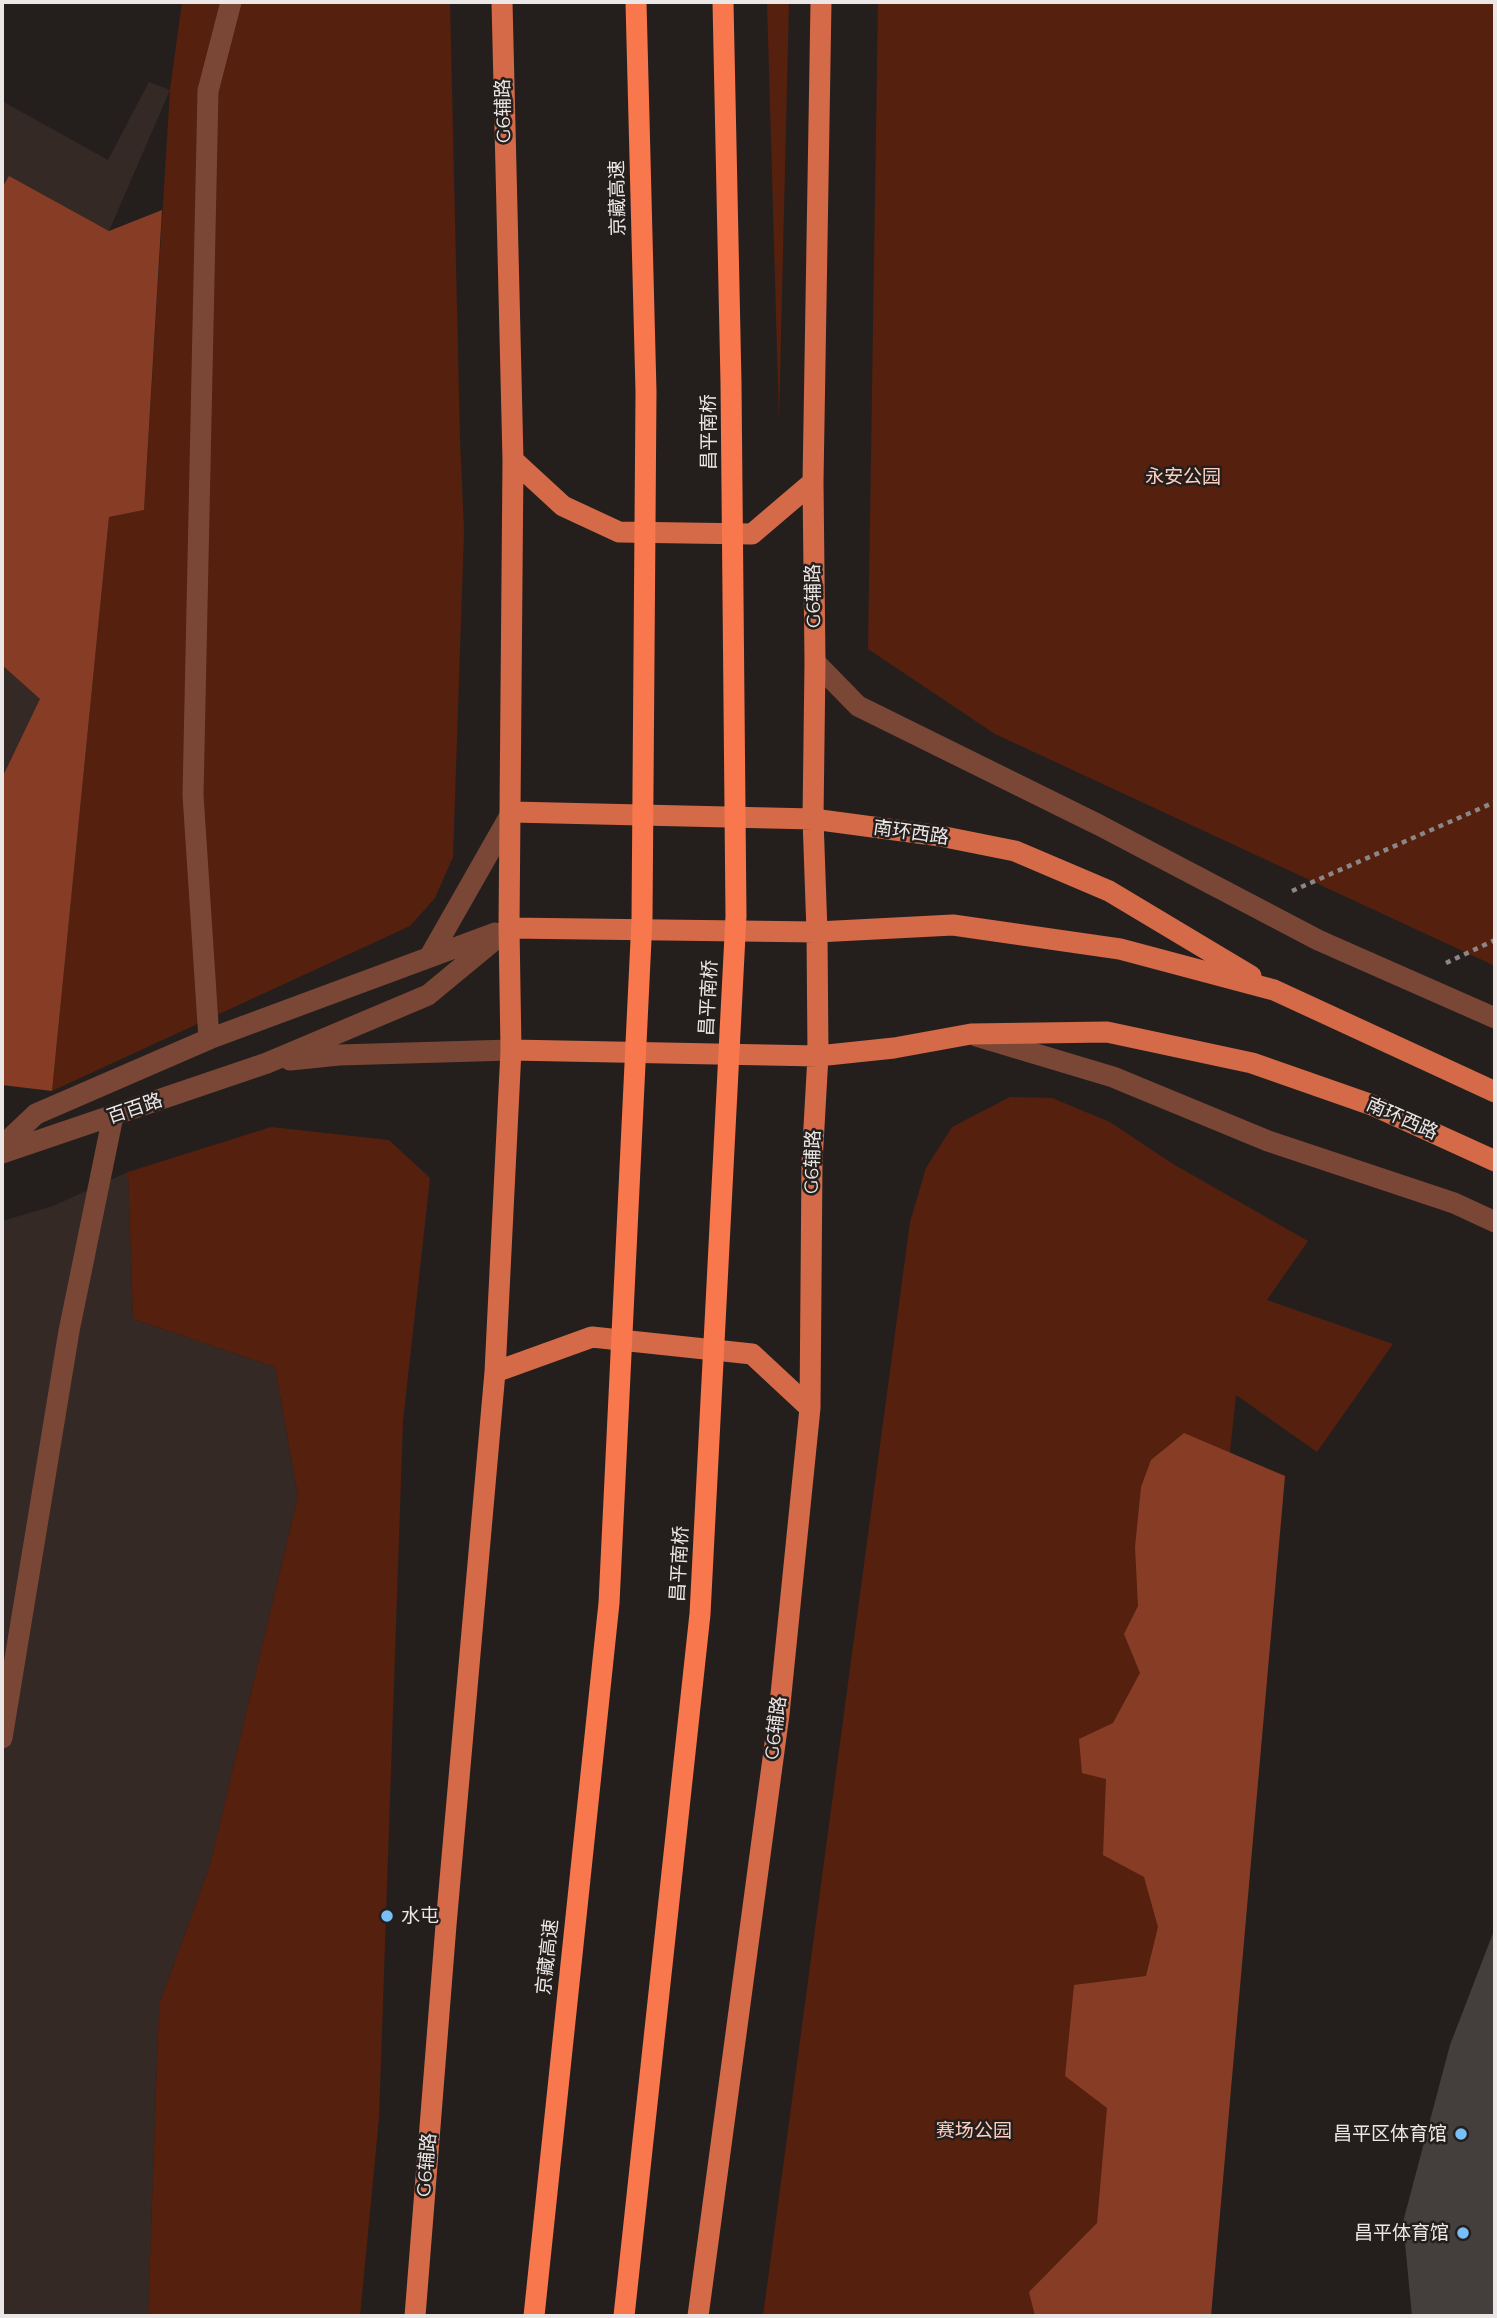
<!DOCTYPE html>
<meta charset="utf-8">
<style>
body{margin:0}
#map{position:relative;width:1497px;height:2318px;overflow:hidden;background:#241f1d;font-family:Montserrat,sans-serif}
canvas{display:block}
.frame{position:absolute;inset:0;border:4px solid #ebe7e6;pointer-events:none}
</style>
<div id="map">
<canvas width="1497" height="2318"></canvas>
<div class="frame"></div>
</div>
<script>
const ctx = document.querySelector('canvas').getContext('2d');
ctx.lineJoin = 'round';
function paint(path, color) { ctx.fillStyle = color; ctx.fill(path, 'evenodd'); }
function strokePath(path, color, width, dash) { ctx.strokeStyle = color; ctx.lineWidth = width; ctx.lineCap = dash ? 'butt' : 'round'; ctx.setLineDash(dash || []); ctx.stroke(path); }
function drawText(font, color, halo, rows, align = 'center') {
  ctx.font = font + ' Montserrat,"Noto Sans SC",sans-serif'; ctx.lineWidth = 5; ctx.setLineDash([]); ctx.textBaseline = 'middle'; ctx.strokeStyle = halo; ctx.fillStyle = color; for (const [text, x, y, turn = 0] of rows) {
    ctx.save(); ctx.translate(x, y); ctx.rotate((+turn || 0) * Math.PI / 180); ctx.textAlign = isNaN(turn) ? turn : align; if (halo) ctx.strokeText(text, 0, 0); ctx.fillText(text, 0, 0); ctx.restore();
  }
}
const built = new Path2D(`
 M149,82L170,90L109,231L9,177L2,188V101L108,160Z
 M2,665L40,699L2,899Z
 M128,1172L133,1319L275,1367L298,1496L210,1865L159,2005L148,2316H2V1221L53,1206Z`);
const green = new Path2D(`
 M182,2H450L460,439L464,531L453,857L435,898L410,926L52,1091L109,517L144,510L170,90Z
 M767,2H789L779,419Z
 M878,2H1495V966L995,734L868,649Z
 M1010,1097L1052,1098L1110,1122L1173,1164L1308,1241L1267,1300L1393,1344L1317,1452L1236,1395L1139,2316H763L910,1222L926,1168L952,1127Z
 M271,1127L389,1140L430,1178L403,1421L379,2118L360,2316H148L159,2005L210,1865L298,1496L275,1367L133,1319L128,1172Z`);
const forest = new Path2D(`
 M9,176L109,231L162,210L144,510L109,517L52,1091L2,1085V778L40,699L2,665V188Z
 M1184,1433L1285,1476L1211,2316H1035L1029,2292L1097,2223L1107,2108L1065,2076L1074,1985L1146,1976L1158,1927L1144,1877L1103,1855L1106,1779L1082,1773L1079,1739L1113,1723L1140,1673L1124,1634L1138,1606L1135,1547L1141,1487L1151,1460Z`);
const building = new Path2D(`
 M1495,1928V2316H1412L1403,2222L1450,2045Z`);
const path = new Path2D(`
 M1292,891L1495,802
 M1446,963L1495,940`);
const minor = new Path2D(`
 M815,662L858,706L1099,825L1318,940L1495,1018
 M430,956L512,812
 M976,1036L1113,1077L1268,1141L1454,1203L1495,1222
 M209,1039L193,795L208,91L231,2
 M290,1060L339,1055L511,1050
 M2,1146L36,1114L209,1039L495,933
 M2,1153L267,1063L428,995L509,928
 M2,1738L69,1331L113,1116`);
const major = new Path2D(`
 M513,460L563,506L619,532L752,534L813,482
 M512,812L813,819L940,836L1015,851L1109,891L1251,976
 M509,928L817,932L953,925L1120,949L1274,990L1495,1092
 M511,1050L818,1056L894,1048L971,1034L1107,1032L1252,1063L1372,1105L1495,1161
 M495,1372L592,1337L752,1354L810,1408
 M415,2316L446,1925L495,1372L511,1050L509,928L513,460L502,2
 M698,2316L779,1714L810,1408L812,1162L818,1056L817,932L813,819L815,662L813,482L821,2`);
const highway = new Path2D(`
 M534,2316L609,1603L642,919L646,392L636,2
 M624,2316L700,1614L736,916L731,383L723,2`);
const markers = [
 [387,1916,7,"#78bff8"],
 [1461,2134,7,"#78bff8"],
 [1463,2233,7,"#78bff8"]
];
const streetNames = [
 ["G6辅路",504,111,-91],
 ["京藏高速",618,198,-91],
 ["昌平南桥",709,432,-90],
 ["G6辅路",814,596,-91],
 ["南环西路",911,833,8],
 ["昌平南桥",709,998,-87],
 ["百百路",135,1109,-19],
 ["南环西路",1402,1119,24],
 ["G6辅路",813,1162,-88],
 ["昌平南桥",680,1564,-87],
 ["G6辅路",776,1728,-83],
 ["京藏高速",548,1957,-84],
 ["G6辅路",427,2165,-85]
];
const parkNames = [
 ["永安公园",1183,477],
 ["赛场公园",974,2131]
];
const poiNames = [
 ["水屯",401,1916,"left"],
 ["昌平区体育馆",1447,2134],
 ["昌平体育馆",1449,2233]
];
paint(built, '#342925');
paint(green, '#55200e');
paint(forest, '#873d25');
paint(building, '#443e3c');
strokePath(path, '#8c8786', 4.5, [5, 5]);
strokePath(minor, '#7a4736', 21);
strokePath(major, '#d46a47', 21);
strokePath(highway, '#f8774c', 21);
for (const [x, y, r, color] of markers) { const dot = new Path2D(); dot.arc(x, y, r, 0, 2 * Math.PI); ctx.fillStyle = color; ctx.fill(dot); strokePath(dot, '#241f1d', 2.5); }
drawText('19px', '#ebe7e6', '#241f1d', streetNames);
drawText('19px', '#fccfc0', '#241f1d', parkNames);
drawText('19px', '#ebe7e6', '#241f1d', poiNames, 'right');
</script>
